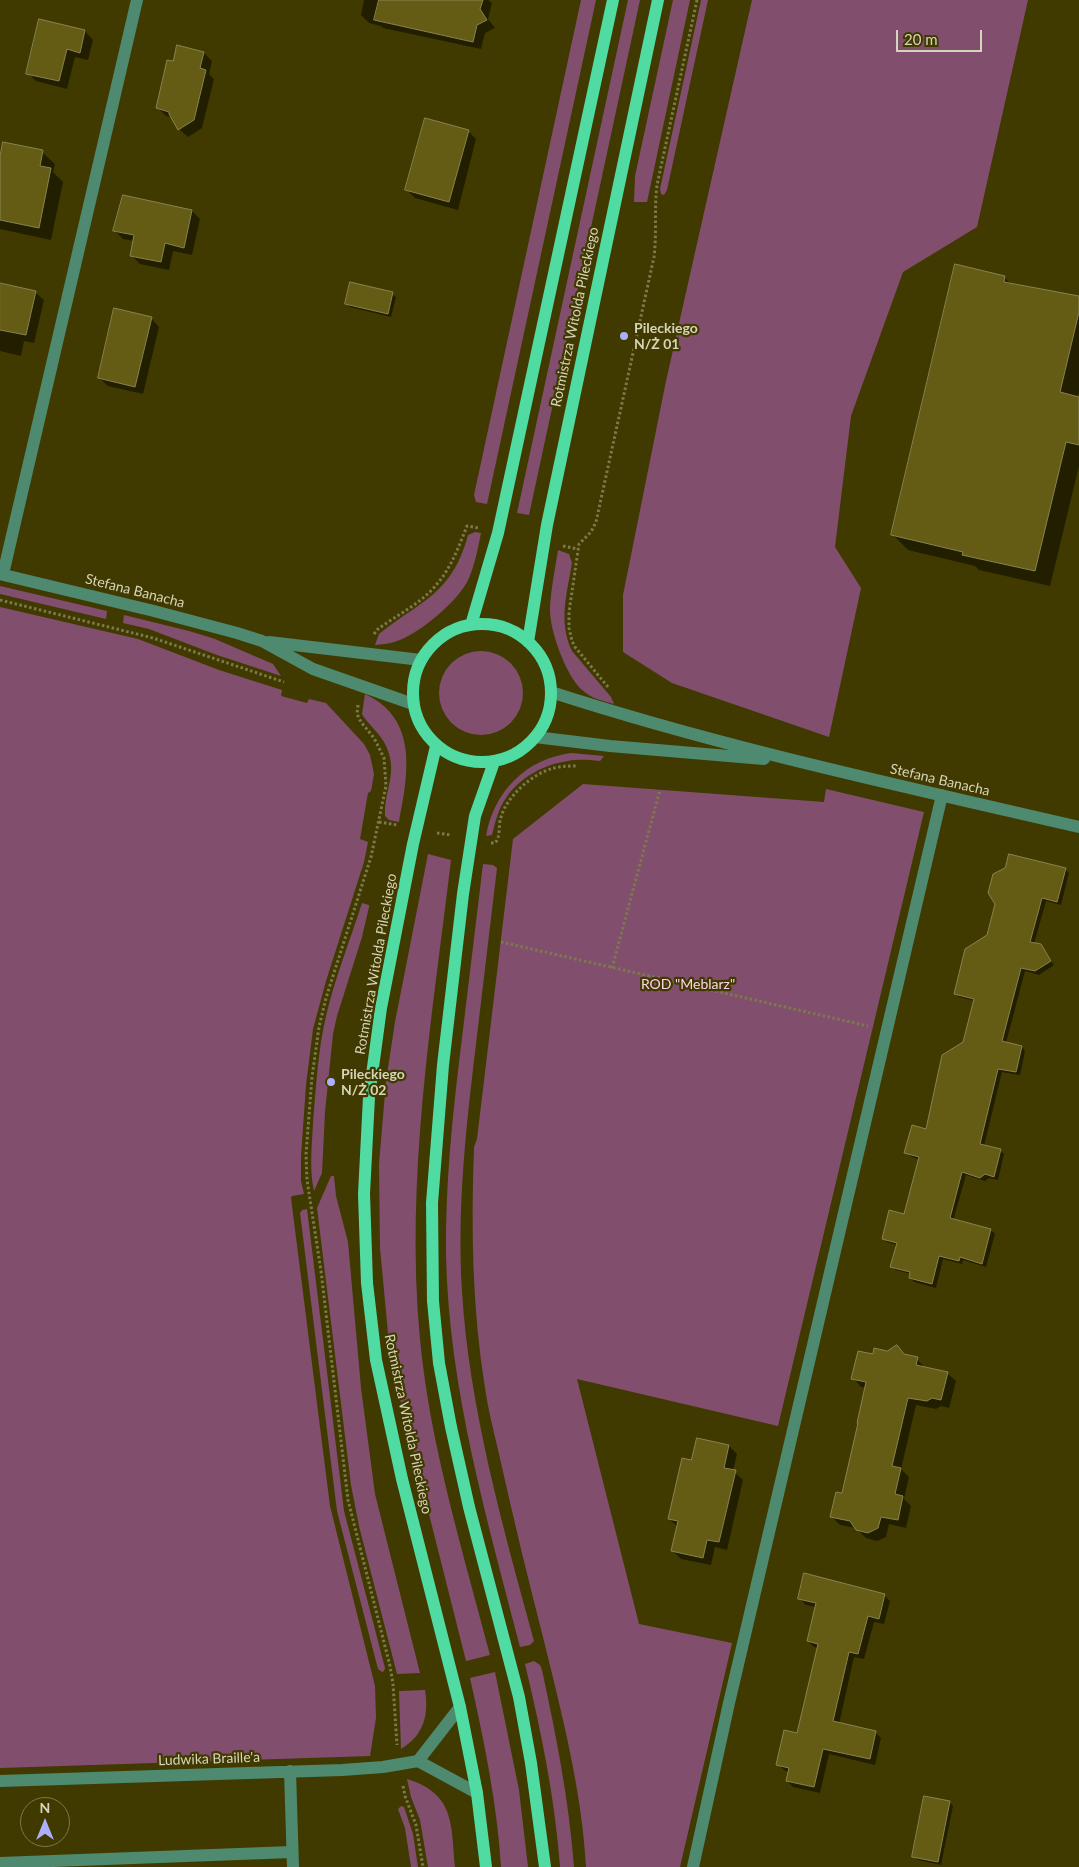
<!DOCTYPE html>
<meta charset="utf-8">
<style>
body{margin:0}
#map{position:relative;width:1079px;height:1867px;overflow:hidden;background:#403a01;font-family:Lato,sans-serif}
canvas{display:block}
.north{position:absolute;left:20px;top:1797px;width:50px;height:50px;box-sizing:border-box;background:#403a01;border:1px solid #7c784b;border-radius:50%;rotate:0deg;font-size:14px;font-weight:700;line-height:20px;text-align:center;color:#d6d4b9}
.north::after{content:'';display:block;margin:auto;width:18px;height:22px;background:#adaffb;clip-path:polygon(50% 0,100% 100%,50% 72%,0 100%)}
.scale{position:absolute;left:896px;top:30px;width:86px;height:22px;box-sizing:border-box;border:2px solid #d6d4b9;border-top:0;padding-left:6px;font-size:15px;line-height:18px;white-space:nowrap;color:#d6d4b9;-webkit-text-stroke:4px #403a01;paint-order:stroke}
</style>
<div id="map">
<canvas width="1079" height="1867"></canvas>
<div class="north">N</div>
<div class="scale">20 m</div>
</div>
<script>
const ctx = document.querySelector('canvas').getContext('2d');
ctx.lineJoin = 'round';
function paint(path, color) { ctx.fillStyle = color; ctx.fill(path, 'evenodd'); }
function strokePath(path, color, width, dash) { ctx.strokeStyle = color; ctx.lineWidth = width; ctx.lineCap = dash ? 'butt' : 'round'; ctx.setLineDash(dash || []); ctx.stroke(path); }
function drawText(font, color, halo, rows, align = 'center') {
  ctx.font = font + ' Lato,sans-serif'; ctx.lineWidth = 4.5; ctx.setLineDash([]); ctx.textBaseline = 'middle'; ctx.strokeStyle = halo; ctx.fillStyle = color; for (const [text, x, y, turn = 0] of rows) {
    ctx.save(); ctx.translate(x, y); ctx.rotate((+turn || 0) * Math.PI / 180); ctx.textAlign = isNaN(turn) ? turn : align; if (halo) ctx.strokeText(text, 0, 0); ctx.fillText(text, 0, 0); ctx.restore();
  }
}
const green = new Path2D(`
 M581,0H596L487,504L476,502L474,495Z
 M628,0H640L529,515L517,513Z
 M673,0H690L647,202H634L635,176Z
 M701,0H708L667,190L664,195L661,194L660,189Z
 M752,0H1028L977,227L903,272L851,416L835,547L861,588L829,737L672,683L623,652V595L666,381Z
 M475,532L481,533C478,548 475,564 469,578C460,600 417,636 394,642C388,644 381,644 375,645L379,634C422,600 452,594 468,535Z
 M558,550L569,554L572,563C567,594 558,621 572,651L611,697L614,704C602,701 591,698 582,690C566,676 549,629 550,608C551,589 555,569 558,550Z
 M0,586L107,611L106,619L0,594Z
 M0,607L138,639L219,670L282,690L281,696L307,703L309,699L326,703L364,744L370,755L374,774L371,791L368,793L360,839L368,842L364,862L326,981L313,1029L306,1085L301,1156V1181L304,1194L292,1196L291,1198L330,1506L375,1686L376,1718L370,1756L0,1768Z
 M124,615L189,631L215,639L273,664L281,676L217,655L149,629L123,623Z
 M439 693a42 42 0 1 1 84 0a42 42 0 1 1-84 0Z
 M365,694C419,719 408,775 399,822L389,820L385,816C384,788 400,771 384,742C378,732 368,724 362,714Z
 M571,753L604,756L600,761C589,760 578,759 568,761C544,764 519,778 506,798C498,809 495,823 492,835L486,836C494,791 526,759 571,753Z
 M583,784L824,802L826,789L924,812L778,1426L577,1379L639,1624L732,1643L680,1867H586C582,1791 562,1715 544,1641C528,1579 513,1517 499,1454C494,1432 488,1410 485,1388C472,1308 471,1228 474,1147L477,1139L513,839Z
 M428,854L451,860C432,1019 405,1178 420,1339C430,1446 463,1551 490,1655L466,1661L400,1399L388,1333L380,1248L379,1164L386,1081L395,1022Z
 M483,864L493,865L497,868C490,927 483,985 476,1044C466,1128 457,1206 462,1291C469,1408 503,1527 534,1641L530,1645L520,1647C487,1519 449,1390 446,1256C445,1183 453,1110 462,1038C469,980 476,922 483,864Z
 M362,903L369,905V907L362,937L337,1016L333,1034L325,1112L322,1173L314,1191C309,1168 312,1146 313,1123C316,1087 318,1050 326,1016C335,978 350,940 362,903Z
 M331,1176H334L336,1196L348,1242L361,1388L375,1494L420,1673L397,1674L359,1526L351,1485L317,1208Z
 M307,1209L344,1511L385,1668L384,1671L382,1672L378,1669L337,1511L300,1213L302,1210Z
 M534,1661L540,1665L542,1670C556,1735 569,1800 574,1867H560C555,1798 541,1731 525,1664Z
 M495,1672L519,1790L528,1867H501C497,1803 484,1741 470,1678Z
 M425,1690C429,1715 424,1735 401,1749L399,1691Z
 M407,1779C455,1794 451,1824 455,1867H428L420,1820L411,1797Z
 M401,1806L404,1807L413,1834L418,1867H411L405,1828L398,1809Z`);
const shadow = new Path2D(`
 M364,0H488L492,3L488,19L495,28L485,33L481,49L383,28L381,26L369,23L361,15Z
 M40,21L85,31L93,40L88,60L75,57L67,89L36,81L28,73Z
 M204,53L212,61L209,74L214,79L202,128L188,137L179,129L173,118L166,116L158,108L174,63Z
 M468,131L476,139L458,210L415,198L407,190Z
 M42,152L55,164L53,172L63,182L51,240L0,229V164Z
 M192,211L200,219L192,255L173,251L169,270L140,264L131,255L134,241L123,239L115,231Z
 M1004,277L1012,285L1079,297V392L1077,398H1079V466L1050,586L979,570L975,566L908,550L892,534Z
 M0,284L35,292L44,300L34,343L24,341L21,356L0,351Z
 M392,294L396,297L391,317L350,307L346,303Z
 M151,318L159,327L143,394L108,386L99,378Z
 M1065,869L1069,873L1061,905L1046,901L1034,944L1040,946L1044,950L1054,965L1039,975L1025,971L1006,1043L1022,1047L1025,1051L1020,1075L1002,1072L984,1146L1000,1150L1004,1154L998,1180L989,1178L985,1181L966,1175L953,1221L991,1230L995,1234L986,1267L963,1260L962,1264L943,1259L936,1288L914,1282L910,1278L911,1274L895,1270L892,1266L897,1245L887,1242L883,1238L905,1216L920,1160L910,1156L906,1153L927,1131L964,1043L975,1001L959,997L955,993L988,936Z
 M897,1346L905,1355L917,1359L925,1368L947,1373L956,1381L949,1408L941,1406L936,1409L916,1405L901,1469L909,1477L904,1499L911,1506L906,1528L889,1524L886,1537L877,1541L866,1538L856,1528L840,1525L831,1516L843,1495L866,1388L861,1387L853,1378L874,1356L888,1352Z
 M697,1439L729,1446L737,1454L733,1471L743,1480L727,1550L715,1547L711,1565L681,1559L672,1550L678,1527L669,1519L692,1462Z
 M884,1595L890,1601L884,1624L874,1622L864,1659L854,1657L839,1724L875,1732L881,1738L875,1765L829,1754L820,1793L793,1787L787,1781L789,1772L784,1770L778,1764L798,1734L818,1648L814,1647L808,1641L816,1607L806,1605L800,1599Z
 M949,1802L953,1806L941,1865L918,1860L914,1857Z`);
const building = new Path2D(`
 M379,0H483L480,9L487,20L477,25L473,42L374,20Z
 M39,19L85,30L80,53L67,49L59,81L26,74Z
 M177,45L204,52L200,68L206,70L194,120L178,130L169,114V112L156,108L167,60L173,61Z
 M425,118L469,130L449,202L405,190Z
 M3,142L43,150L40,166L51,168L39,228L0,220V157Z
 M123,195L192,210L184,248L165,243L161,262L130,256L134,235L113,231Z
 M955,264L1005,276L1004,282L1079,296V312L1060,392L1079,397V445L1066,442L1035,571L962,555L963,552L891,535Z
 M350,282L393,292L388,314L345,304Z
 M0,283L36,291L26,335L0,330Z
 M114,308L152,317L135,387L98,378Z
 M1009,854L1066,868L1057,902L1042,898L1030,942L1041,944L1051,961L1035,971L1021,968L1002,1041L1022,1046L1016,1072L998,1069L980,1144L1001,1149L994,1177L985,1174L980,1178L962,1172L950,1218L991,1229L982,1264L960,1257L959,1261L939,1256L932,1284L909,1278L910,1272L890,1267L897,1243L882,1239L889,1210L904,1214L919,1157L904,1153L912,1125L926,1129L942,1055L963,1042L974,999L954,994L965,949L987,935L995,904L988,893L993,874L1005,868Z
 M897,1345L904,1354L918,1357L916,1365L948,1372L941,1400L932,1398L927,1401L908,1398L892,1466L901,1468L895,1494L903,1496L898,1520L881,1517L878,1528L868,1533L856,1530L850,1521L830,1517L836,1492L842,1493L858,1423H857L866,1382L851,1379L858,1351L873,1354L874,1348L887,1351Z
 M697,1438L729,1445L724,1468L736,1470L719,1542L707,1540L703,1558L671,1551L678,1521L668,1519L682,1458L691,1460Z
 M804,1573L885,1594L879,1619L868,1616L858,1654L849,1652L833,1721L876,1731L870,1759L823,1749L814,1787L786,1781L789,1768L776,1765L784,1730L797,1733L818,1644L807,1641L816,1603L798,1599Z
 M924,1796L950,1801L938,1862L912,1857Z`);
const path = new Path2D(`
 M563,546L578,549
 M0,600L153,638L284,682
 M374,634L378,629C397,615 422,603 437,584C451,568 459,546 467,526L479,528
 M608,687L575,647L572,641L569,628V612L579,544L591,532L596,522L654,257C657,233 654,209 657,185L697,0
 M358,705L357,714L361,722L374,738L384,758L386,786L371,857L326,998L319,1027L312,1077L306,1154L307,1180L321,1271L348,1500L390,1666L393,1684L397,1745
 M379,822L397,825
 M437,833L451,835
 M491,843H495C501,837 498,825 501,817C507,796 533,773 554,768C562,766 570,766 578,766
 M501,942L868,1026
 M612,968L660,790
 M403,1786L405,1796L416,1825L423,1867`);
const minor = new Path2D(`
 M0,574L154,611L237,633L262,641L313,669L413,704
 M3,574L137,0
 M269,642L421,660
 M551,692C724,748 902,786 1079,827
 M535,737L610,746L764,759
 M418,1761L460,1707
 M290,1771L293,1867
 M0,1781L342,1770L383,1767L418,1761L477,1793
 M0,1863L292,1852
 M693,1867L729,1703L942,795`);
const major = new Path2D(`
 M413 693a69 69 0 1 1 138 0a69 69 0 1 1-138 0Z
 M471,625L498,533L613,0
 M528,642L547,525L658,0
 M436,746L413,844L381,1008L369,1097L364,1194L367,1283L376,1360L402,1479L460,1707L477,1793L486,1867
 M494,762L475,816L463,894L443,1065L432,1203L433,1301L439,1363L451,1427L469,1507L519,1697L531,1763L545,1867`);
const markers = [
 [624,336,5,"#adaffb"],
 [331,1082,5,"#adaffb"]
];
const streetNames = [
 ["Rotmistrza Witolda Pileckiego",575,317,-78],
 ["Stefana Banacha",135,591,14],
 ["Stefana Banacha",940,780,13],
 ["Rotmistrza Witolda Pileckiego",376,964,-80],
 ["Rotmistrza Witolda Pileckiego",408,1424,78],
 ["Ludwika Braille'a",209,1759,-2]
];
const poiNames = [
 ["Pileckiego",634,328],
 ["N/Ż 01",634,344],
 ["Pileckiego",341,1074],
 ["N/Ż 02",341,1090]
];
const parkNames = [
 ["ROD \"Meblarz\"",688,984]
];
paint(green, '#824e6e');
paint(shadow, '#0007');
paint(building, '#645c15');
strokePath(building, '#88834f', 1);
strokePath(path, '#7d794c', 3, [2.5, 2.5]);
strokePath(minor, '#4e8a6f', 12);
strokePath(major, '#50dba2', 12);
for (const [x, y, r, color] of markers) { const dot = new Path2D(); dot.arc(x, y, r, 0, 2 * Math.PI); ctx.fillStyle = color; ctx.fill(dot); strokePath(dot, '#403a01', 2); }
drawText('14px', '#d6d4b9', '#403a01', streetNames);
drawText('bold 14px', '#d6d4b9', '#403a01', poiNames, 'left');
drawText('14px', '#fcd2ea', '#403a01', parkNames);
</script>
